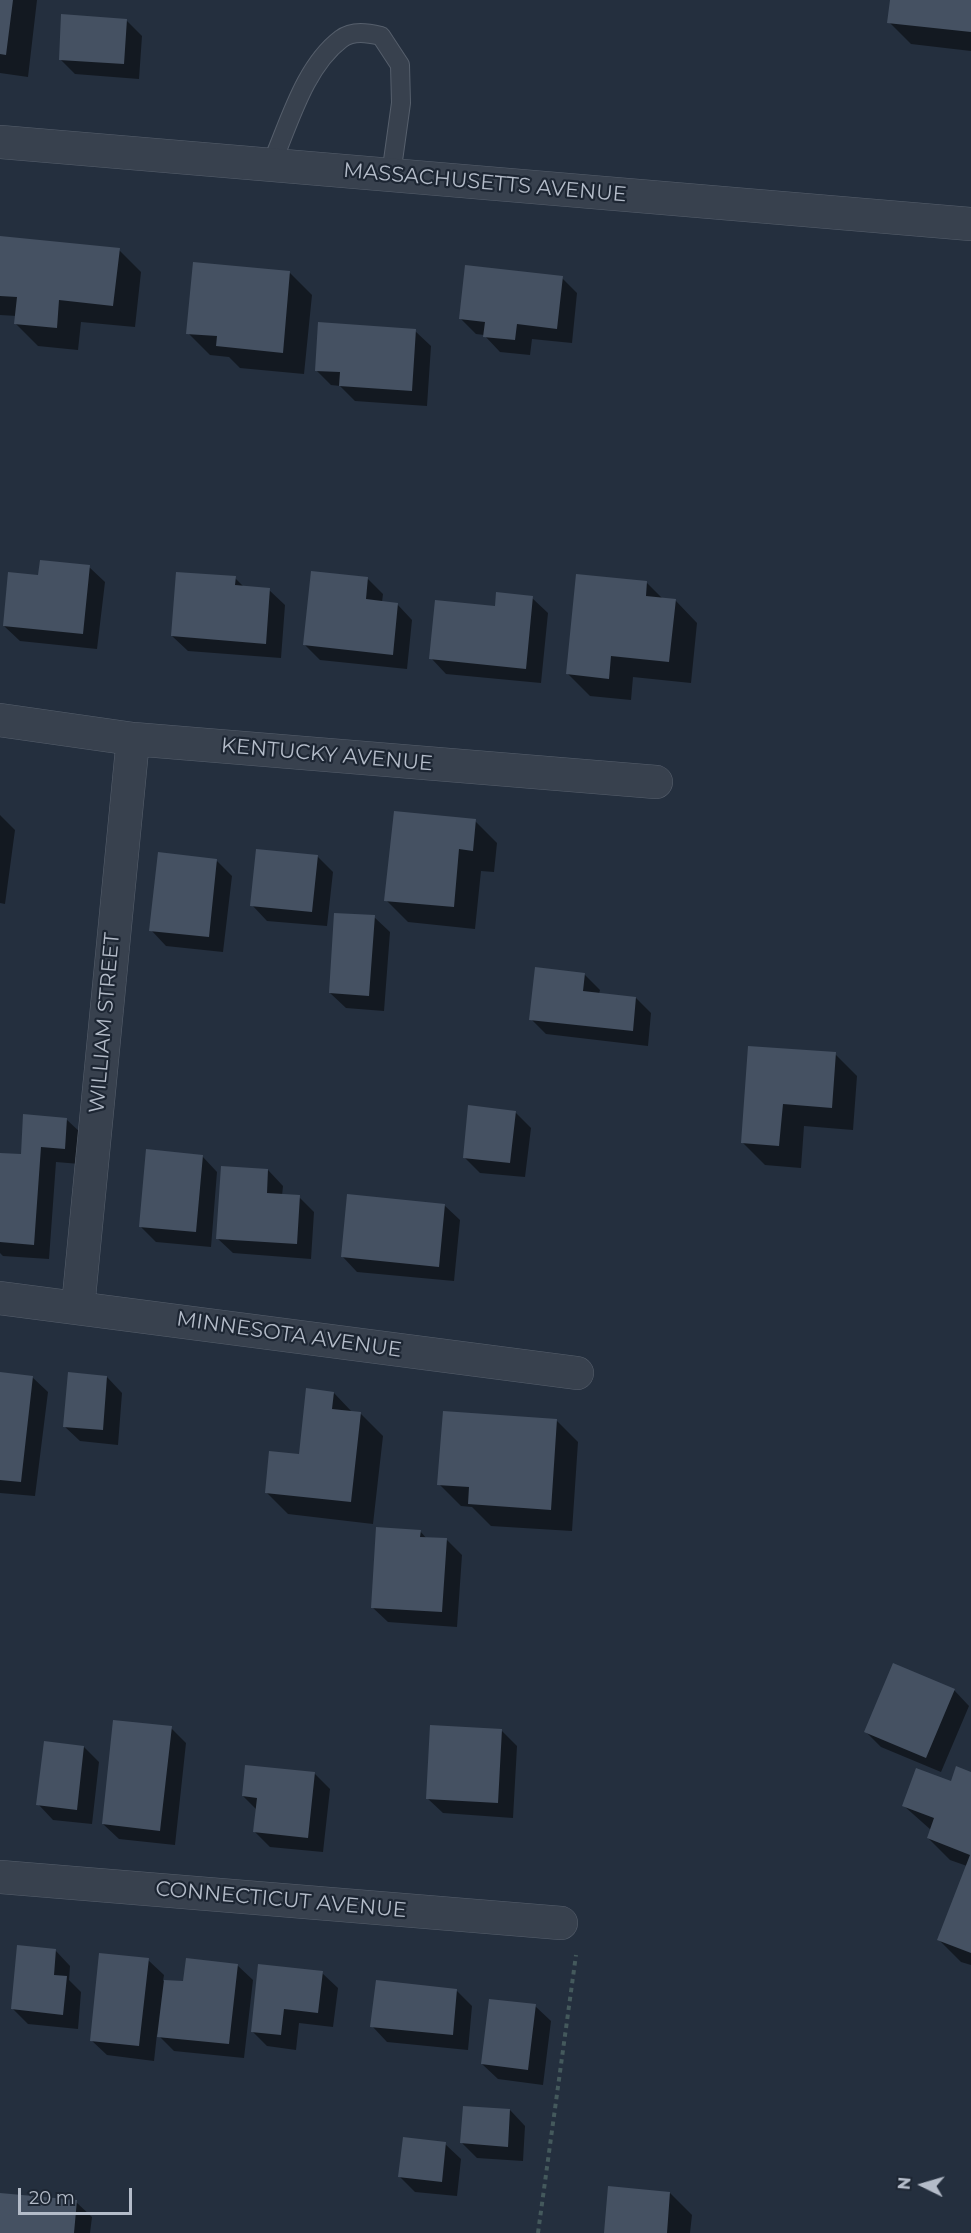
<!DOCTYPE html>
<style>
body{margin:0}
#map{position:relative;width:971px;height:2233px;overflow:hidden;background:#242f3e;font-family:Montserrat,sans-serif}
canvas{display:block}
.north{position:absolute;left:893px;top:2155px;width:60px;height:60px;-webkit-text-stroke:4px #1d2633;paint-order:stroke;rotate:275deg;font-size:16px;font-weight:700;line-height:24px;text-align:center;color:#b4bcc9}
.north::after{content:'';display:block;margin:auto;width:21px;height:27px;background:#b4bcc9;clip-path:polygon(50% 0,100% 100%,50% 72%,0 100%)}
.scale{position:absolute;left:18px;top:2188px;width:114px;height:27px;box-sizing:border-box;border:3px solid #b4bcc9;border-top:0;padding-left:8px;font-size:18px;line-height:21px;white-space:nowrap;color:#b4bcc9;-webkit-text-stroke:4px #1d2633;paint-order:stroke}
</style>
<div id="map">
<canvas width="971" height="2233"></canvas>
<div class="north">N</div>
<div class="scale">20 m</div>
</div>
<script>
const ctx = document.querySelector('canvas').getContext('2d');
ctx.lineJoin = 'round';
function paint(path, color) { ctx.fillStyle = color; ctx.fill(path, 'evenodd'); }
function strokePath(path, color, width, dash) { ctx.strokeStyle = color; ctx.lineWidth = width; ctx.lineCap = dash ? 'butt' : 'round'; ctx.setLineDash(dash || []); ctx.stroke(path); }
function drawText(font, color, halo, rows, align = 'center') {
  ctx.font = font + ' Montserrat,sans-serif'; ctx.lineWidth = 4.5; ctx.setLineDash([]); ctx.textBaseline = 'middle'; ctx.strokeStyle = halo; ctx.fillStyle = color; for (const [text, x, y, turn = 0] of rows) {
    ctx.save(); ctx.translate(x, y); ctx.rotate((+turn || 0) * Math.PI / 180); ctx.textAlign = isNaN(turn) ? turn : align; if (halo) ctx.strokeText(text, 0, 0); ctx.fillText(text, 0, 0); ctx.restore();
  }
}
const shadow = new Path2D(`
 M0,0H37L28,77L0,73Z
 M891,0H971V51L911,44L889,22Z
 M126,20L142,36L139,79L75,74L60,59Z
 M0,237L119,250L141,272L135,327L81,322L78,350L38,346L16,324L17,316L0,315Z
 M290,273L312,295L304,374L240,368L229,357L210,355L188,333Z
 M562,278L577,293L572,343L532,339L530,355L500,352L484,335L476,334L461,319Z
 M415,331L431,346L427,406L355,401L340,386L331,385L316,370Z
 M89,567L105,582L97,649L20,641L4,626L39,577Z
 M235,578L245,588L269,590L285,605L281,658L188,651L172,636Z
 M368,579L383,594L382,602L397,604L412,620L407,669L320,660L305,645Z
 M647,583L663,599L675,600L697,623L691,683L633,677L631,700L590,696L568,674Z
 M532,598L548,613L541,683L446,674L431,658L496,608Z
 M0,815L15,830L5,904L0,903Z
 M475,821L497,843L494,872L481,871L475,929L408,922L386,900Z
 M317,856L333,872L327,926L267,921L252,905Z
 M217,861L232,876L223,952L166,946L151,930Z
 M374,917L390,932L384,1011L346,1008L330,993Z
 M584,974L600,990L599,994L636,998L651,1013L648,1046L546,1034L531,1019Z
 M835,1054L857,1076L853,1130L804,1126L801,1168L765,1165L743,1143Z
 M515,1112L531,1128L525,1177L480,1173L464,1157Z
 M66,1119L82,1134L80,1164L56,1162L49,1259L3,1256L0,1253V1154L23,1156Z
 M202,1156L217,1172L211,1247L156,1242L141,1227Z
 M268,1170L283,1186L282,1196L299,1197L314,1212L311,1259L233,1253L217,1238Z
 M444,1205L460,1220L454,1281L357,1272L342,1256Z
 M0,1373L32,1377L48,1392L35,1496L0,1493Z
 M107,1377L122,1393L118,1445L80,1441L64,1426Z
 M334,1393L353,1413L361,1414L383,1436L373,1524L288,1514L266,1492L300,1456Z
 M556,1420L578,1442L572,1531L491,1526L472,1507L461,1506L439,1484Z
 M420,1531L427,1539L447,1540L462,1555L457,1627L388,1622L372,1607Z
 M954,1690L969,1706L941,1772L881,1747L866,1732Z
 M171,1728L186,1743L175,1845L119,1839L103,1824Z
 M502,1731L517,1746L513,1818L443,1813L427,1798Z
 M84,1747L99,1762L92,1824L53,1820L38,1804Z
 M314,1773L330,1789L323,1852L270,1847L255,1832L257,1810L243,1796Z
 M971,1773V1965L961,1962L939,1940L967,1866L950,1860L928,1838L931,1830L904,1806Z
 M55,1950L70,1966L69,1980L81,1992L78,2029L28,2024L13,2009Z
 M148,1960L164,1975L163,1981L184,1983L237,1965L253,1980L244,2058L174,2051L157,2034L154,2061L107,2055L91,2040Z
 M322,1973L338,1988L333,2027L299,2023L296,2050L267,2046L252,2031Z
 M457,1991L472,2006L468,2050L387,2042L372,2026Z
 M535,2006L551,2021L543,2085L498,2079L482,2064Z
 M510,2110L525,2126L523,2161L477,2158L462,2143Z
 M445,2144L461,2159L457,2196L415,2192L399,2176Z
 M670,2193L692,2215L690,2233H606Z
 M0,2195L76,2202L92,2217L90,2233H0Z`);
const building = new Path2D(`
 M0,0H13L6,55L0,54Z
 M890,0H971V32L887,23Z
 M61,14L127,19L124,64L59,60Z
 M0,236L120,248L113,306L59,300L57,328L14,324L17,297L0,296Z
 M193,262L290,271L283,353L216,346L217,336L186,334Z
 M465,265L563,276L557,329L517,324L515,340L483,337L485,322L459,319Z
 M318,322L416,329L412,391L339,386L340,372L315,371Z
 M40,560L90,565L83,634L3,626L8,572L38,575Z
 M311,571L368,577L366,599L398,603L393,655L303,645Z
 M176,572L236,576L235,585L270,588L266,644L171,636Z
 M576,574L647,581L646,596L676,599L669,662L611,656L609,679L566,674Z
 M496,592L533,596L526,669L429,659L435,600L495,606Z
 M394,811L476,819L473,851L459,849L454,907L384,901Z
 M256,849L318,855L312,912L250,906Z
 M158,852L217,859L209,937L149,931Z
 M334,913L375,915L369,996L329,993Z
 M535,967L585,973L583,991L636,997L633,1031L529,1020Z
 M748,1046L836,1052L832,1108L783,1104L779,1146L741,1143Z
 M468,1105L516,1111L510,1163L463,1158Z
 M23,1114L67,1118L65,1149L41,1147L34,1245L0,1242V1153L21,1154Z
 M146,1149L203,1155L196,1232L139,1227Z
 M221,1166L268,1169L267,1193L300,1195L297,1244L216,1239Z
 M347,1194L445,1204L439,1267L341,1257Z
 M0,1372L33,1376L21,1482L0,1480Z
 M68,1372L107,1376L103,1430L63,1427Z
 M306,1388L334,1392L332,1409L361,1412L351,1502L265,1493L269,1451L299,1454Z
 M443,1411L557,1419L551,1510L468,1504L469,1487L437,1485Z
 M376,1527L421,1530L420,1537L447,1538L442,1612L371,1608Z
 M893,1663L955,1689L926,1758L864,1732Z
 M113,1720L172,1726L160,1831L102,1824Z
 M430,1725L502,1729L498,1803L426,1799Z
 M44,1741L84,1746L77,1810L36,1805Z
 M245,1765L315,1772L308,1838L253,1832L257,1798L242,1796Z
 M956,1766L971,1772V1953L937,1940L970,1855L927,1838L934,1818L902,1806L916,1768L951,1781Z
 M17,1945L56,1949L54,1975L67,1976L63,2015L11,2009Z
 M99,1953L149,1958L139,2046L90,2041Z
 M186,1958L238,1964L229,2044L157,2037L164,1980L183,1981Z
 M258,1964L323,1971L318,2013L284,2009L281,2035L251,2032Z
 M376,1980L457,1989L453,2035L370,2027Z
 M489,1999L536,2004L528,2070L481,2064Z
 M463,2106L510,2109L508,2147L460,2143Z
 M403,2137L446,2142L442,2182L398,2177Z
 M608,2186L670,2192L667,2233H604Z
 M0,2193L77,2200L74,2233H0Z`);
const path = new Path2D(`
 M538,2233L576,1955`);
const lane = new Path2D(`
 M271,165C289,124 304,67 341,39C353,30 368,33 381,36L400,65L401,103L391,175`);
const street = new Path2D(`
 M0,142L971,224
 M0,720L133,739L656,782
 M0,1298L577,1373
 M78,1307L133,739
 M0,1877L561,1923`);
const streetNames = [
 ["MASSACHUSETTS AVENUE",485,183,5],
 ["KENTUCKY AVENUE",327,755,5],
 ["WILLIAM STREET",105,1023,-85],
 ["MINNESOTA AVENUE",289,1335,8],
 ["CONNECTICUT AVENUE",281,1900,5]
];
paint(shadow, '#0007');
paint(building, '#455162');
strokePath(lane, '#565f6c', 20);
strokePath(street, '#565f6c', 34);
strokePath(path, '#44595c', 4, [4.5, 4.5]);
strokePath(lane, '#38414e', 18);
strokePath(street, '#38414e', 33);
drawText('21px', '#b4bcc9', '#1d2633', streetNames);
</script>
